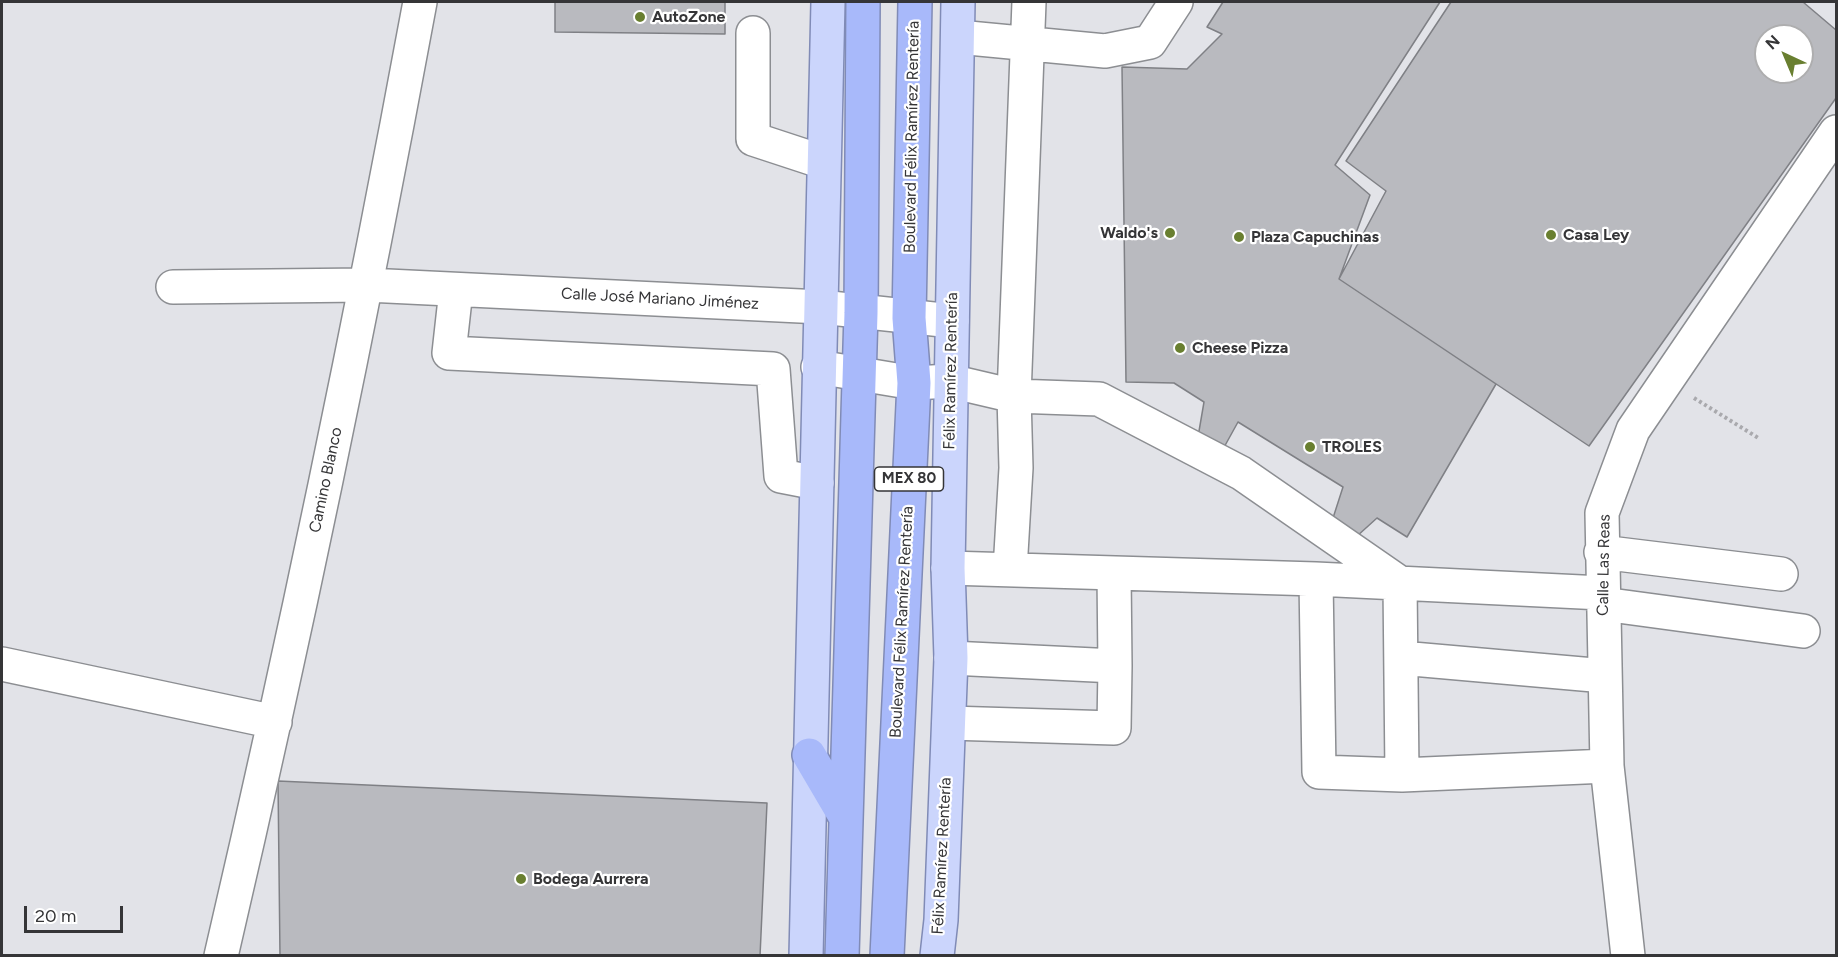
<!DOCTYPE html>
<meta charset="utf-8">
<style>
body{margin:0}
#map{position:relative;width:1838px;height:957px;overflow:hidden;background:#e2e3e8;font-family:Figtree,sans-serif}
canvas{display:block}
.frame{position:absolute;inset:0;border:3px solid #353537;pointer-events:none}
.north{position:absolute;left:1754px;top:24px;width:60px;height:60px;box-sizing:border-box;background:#fff;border:2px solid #aeaeaf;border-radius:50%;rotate:316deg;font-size:16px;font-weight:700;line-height:24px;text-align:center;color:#353537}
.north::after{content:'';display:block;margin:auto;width:21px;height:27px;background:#697f30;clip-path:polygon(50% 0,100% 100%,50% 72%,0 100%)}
.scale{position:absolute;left:24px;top:906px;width:99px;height:27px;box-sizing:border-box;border:3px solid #353537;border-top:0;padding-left:8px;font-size:18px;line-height:21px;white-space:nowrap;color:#353537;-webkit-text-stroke:4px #fff;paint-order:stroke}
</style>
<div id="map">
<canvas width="1838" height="957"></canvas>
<div class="frame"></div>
<div class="north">N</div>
<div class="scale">20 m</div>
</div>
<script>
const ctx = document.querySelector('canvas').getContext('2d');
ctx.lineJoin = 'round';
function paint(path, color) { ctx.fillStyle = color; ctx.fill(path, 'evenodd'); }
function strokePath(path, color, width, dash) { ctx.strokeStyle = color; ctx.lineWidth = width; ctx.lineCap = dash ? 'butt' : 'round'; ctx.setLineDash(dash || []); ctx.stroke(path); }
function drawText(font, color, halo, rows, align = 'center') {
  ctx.font = font + ' Figtree,sans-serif'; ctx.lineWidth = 4.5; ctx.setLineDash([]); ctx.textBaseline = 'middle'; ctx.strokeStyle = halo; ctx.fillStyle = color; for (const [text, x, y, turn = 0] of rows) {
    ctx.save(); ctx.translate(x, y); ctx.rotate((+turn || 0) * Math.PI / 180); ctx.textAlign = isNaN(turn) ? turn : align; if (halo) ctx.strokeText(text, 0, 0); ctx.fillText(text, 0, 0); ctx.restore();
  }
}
const building = new Path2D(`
 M555,2H725V34L555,32Z
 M1223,2H1440L1335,165L1370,195L1339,279L1496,384L1407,537L1377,518L1356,537L1333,518L1343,487L1238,422L1217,460L1198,437L1204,402L1174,383L1126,382L1122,67L1187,69L1222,34L1207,27Z
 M1451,2H1803L1836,30V98L1589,446L1339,279L1386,191L1346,161ZM1766,36H1802V72H1766Z
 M278,781L767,803L760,956H280Z`);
const path = new Path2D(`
 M1694,398L1760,439`);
const minor = new Path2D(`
 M753,33V139L823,162
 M958,37L1105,51L1150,42L1176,2
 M173,287L367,285L821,307L952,321
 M456,290L449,353L773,369L781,476L817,483
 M818,367L914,383L950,381L1014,396L1099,399L1241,473L1400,583L1402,775L1319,772L1316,579
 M1601,552L1781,574
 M948,568L1316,579L1602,593
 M1010,570L1016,468L1014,396L1029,2
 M1114,573L1115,666
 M1603,604L1803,631
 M1401,658L1605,676
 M2,664L275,722
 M949,723L1114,728L1115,666L951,658
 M1402,775L1607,766
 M221,956C295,639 361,321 420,2
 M1628,956L1607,766L1602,513L1633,430L1836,132`);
const major = new Path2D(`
 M806,956L828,2
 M937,956L941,920L951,658L948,568L958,2`);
const highway = new Path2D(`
 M809,755L846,818
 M842,956L861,313L863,2
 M887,956L914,383L909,318L915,2`);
const markers = [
 [640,17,6,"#697f30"],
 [1170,233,6,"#697f30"],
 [1551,235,6,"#697f30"],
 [1239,237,6,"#697f30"],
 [1180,348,6,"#697f30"],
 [1310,447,6,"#697f30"],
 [521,879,6,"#697f30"]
];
const shields = [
 [909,479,69]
];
const shieldNames = [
 ["MEX 80",909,479]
];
const poiNames = [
 ["AutoZone",652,17],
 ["Waldo's",1158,233,"right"],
 ["Casa Ley",1563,235],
 ["Plaza Capuchinas",1251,237],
 ["Cheese Pizza",1192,348],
 ["TROLES",1322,447],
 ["Bodega Aurrera",533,879]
];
const streetNames = [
 ["Boulevard Félix Ramírez Rentería",912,137,-89],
 ["Calle José Mariano Jiménez",660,299,3],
 ["Félix Ramírez Rentería",951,371,-89],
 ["Camino Blanco",326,480,-78],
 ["Calle Las Reas",1604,565,-89],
 ["Boulevard Félix Ramírez Rentería",902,622,-87],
 ["Félix Ramírez Rentería",942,856,-87]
];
paint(building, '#b9babf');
strokePath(building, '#7f8085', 1.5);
strokePath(minor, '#8c8e92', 36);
strokePath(major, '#808bb6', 36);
strokePath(highway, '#808bb6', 36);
strokePath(path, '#a9a9ad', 4, [3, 3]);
strokePath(minor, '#fff', 33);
strokePath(major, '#cbd5fc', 33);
strokePath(highway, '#a8b9fa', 33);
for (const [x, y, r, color] of markers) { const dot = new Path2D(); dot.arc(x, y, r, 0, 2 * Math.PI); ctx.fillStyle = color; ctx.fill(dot); strokePath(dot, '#fff', 2); }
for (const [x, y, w] of shields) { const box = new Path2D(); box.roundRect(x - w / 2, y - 12, w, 24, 4.5); ctx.fillStyle = '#fff'; ctx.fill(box); strokePath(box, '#353537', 1.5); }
drawText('bold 15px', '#353537', null, shieldNames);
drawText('bold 16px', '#353537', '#fff', poiNames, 'left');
drawText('16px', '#353537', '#fff', streetNames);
</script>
